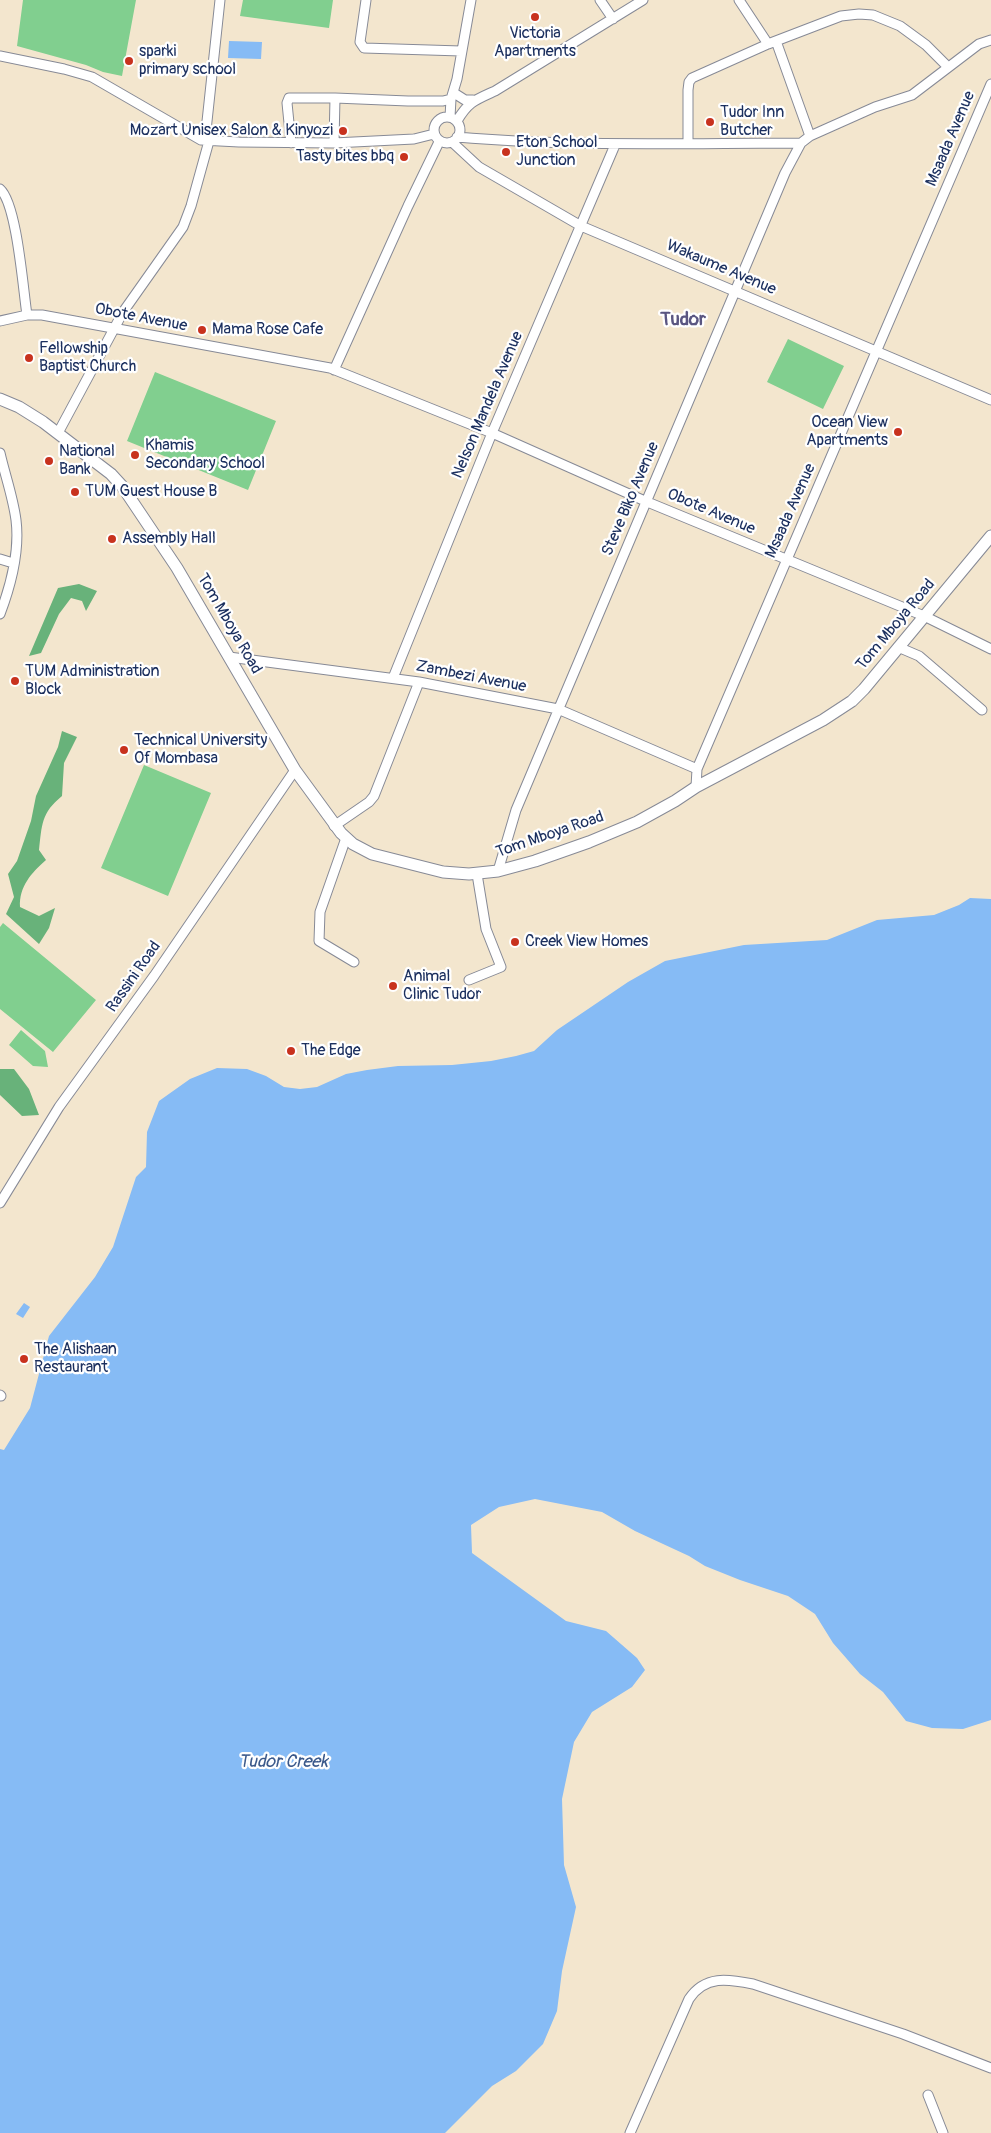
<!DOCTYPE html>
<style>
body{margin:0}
canvas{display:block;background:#f3e6ce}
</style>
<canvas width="991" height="2133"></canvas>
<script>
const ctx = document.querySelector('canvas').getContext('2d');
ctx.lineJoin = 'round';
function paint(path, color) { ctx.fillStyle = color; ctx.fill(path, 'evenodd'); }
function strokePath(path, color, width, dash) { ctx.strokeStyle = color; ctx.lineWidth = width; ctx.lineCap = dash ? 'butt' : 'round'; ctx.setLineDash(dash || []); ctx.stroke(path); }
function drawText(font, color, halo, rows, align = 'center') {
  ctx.font = font + ' Pangolin,sans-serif'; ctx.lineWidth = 4.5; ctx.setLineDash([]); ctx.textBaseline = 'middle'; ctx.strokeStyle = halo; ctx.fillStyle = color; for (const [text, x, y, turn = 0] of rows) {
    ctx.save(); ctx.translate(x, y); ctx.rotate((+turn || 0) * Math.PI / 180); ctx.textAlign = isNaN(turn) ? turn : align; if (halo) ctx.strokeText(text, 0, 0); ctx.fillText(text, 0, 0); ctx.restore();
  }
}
const green = new Path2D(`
 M23,0H136L122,76L103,72L86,65L17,46Z
 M243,0H333L329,28L240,16Z
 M788,339L844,366L823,409L767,382Z
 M155,372L276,421L248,490L127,441Z
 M144,765L211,793L168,896L101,868Z
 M3,923L96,1000L53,1052L0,1009V927Z
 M21,1030L45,1051L48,1067L33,1066L9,1045Z`);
const forest = new Path2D(`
 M79,584L97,591L86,611L82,601L71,598L59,614L41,653L29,656L58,588Z
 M62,731L77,737L64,763L62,796C41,813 42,825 39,850L46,860C31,873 19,887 20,907L39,916L55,908L49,928L39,944L6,914L14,897L8,874L17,861L31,821L36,796L58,747Z
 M0,1069H14L29,1089L39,1115L22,1116L0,1095Z`);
const water = new Path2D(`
 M229,41L262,42L261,59L228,58Z
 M970,898L991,899V1720L963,1729L932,1728L906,1721L883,1692L860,1674L833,1643L815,1614L788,1596L740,1580L705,1566L689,1556L635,1531L602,1512L535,1499L499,1507L471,1525L472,1553L566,1621L606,1631L637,1658L645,1670L632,1687L592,1712L574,1742L562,1799L564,1865L576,1907L562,1971L557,2011L543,2044L516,2071L492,2086L445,2133H0V1449L4,1450L30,1408L49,1336L95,1277L113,1247L136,1177L146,1167L147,1132L159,1101L190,1079L217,1068L247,1069L266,1076L284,1087L300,1089L317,1087L346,1074L367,1070L398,1066L452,1065L491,1061L516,1056L534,1051L557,1030L628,982L665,961L744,945L827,940L877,920L934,915L959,905Z
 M24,1303L30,1307L23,1318L16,1314Z`);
const street = new Path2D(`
 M366,0L360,42L364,48L461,51
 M600,0L613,19
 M739,0L768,44
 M776,41L810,136
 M0,56L64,69L92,77L201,140L239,142L334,143L414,139L434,134
 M454,93L465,100H473
 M434 130a13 13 0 1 1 26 0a13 13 0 1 1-26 0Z
 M450,117L451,99L457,79L471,0
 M457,121C468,102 475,100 495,91L643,0
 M457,137C572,147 686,143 801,143L810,136L875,107L912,95L979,44L991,40
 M205,140L220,0
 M452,142L479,167L581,226L991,400
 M291,143L287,103L289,98H335
 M334,143L335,98L408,101H443L451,99
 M688,143V90L689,82L692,78L768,44L841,16L859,14L873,15L900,26L926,45L947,66
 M0,189C17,204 23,289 27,315
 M0,321L27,315H42L330,368L492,433L645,501L924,616L991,649
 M334,370L408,206L439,142
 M58,433L123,312L183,227L191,206L209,141
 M0,453C5,475 13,497 16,520C20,552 11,585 0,614
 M0,559L13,563
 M898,647L919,656L982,710
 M229,657L419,682L558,709L697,769
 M393,678L492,433L615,145
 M696,787L697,769L991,84
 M334,826L369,802L374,796L419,682
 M346,838L320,912L319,941L354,962
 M498,871L516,810L785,173L801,143
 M469,980L501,967L486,929L477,874
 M0,1203L59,1107L154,976L295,770
 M0,1395L1,1396
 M928,2095L943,2133
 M630,2133L689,1999C705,1975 728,1979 753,1984L903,2034L991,2068`);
const secondary = new Path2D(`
 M0,399L19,407L43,422L111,474L122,486L177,568L295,770L341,833L353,844L372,854L443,872L469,874L498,871L535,861L589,842L637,822L675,801L696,787L823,720L852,701L864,689L991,536`);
const markers = [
 [535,17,5,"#c8321e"],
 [129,61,5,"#c8321e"],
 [710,122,5,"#c8321e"],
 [343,131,5,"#c8321e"],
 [506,152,5,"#c8321e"],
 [404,157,5,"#c8321e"],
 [202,330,5,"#c8321e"],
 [29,358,5,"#c8321e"],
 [898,432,5,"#c8321e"],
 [135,455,5,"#c8321e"],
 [49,461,5,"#c8321e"],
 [75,492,5,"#c8321e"],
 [112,539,5,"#c8321e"],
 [15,681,5,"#c8321e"],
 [124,750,5,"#c8321e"],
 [515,942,5,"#c8321e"],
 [393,986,5,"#c8321e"],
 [291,1051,5,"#c8321e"],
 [24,1359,5,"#c8321e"]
];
const poiNames = [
 ["Victoria",535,34,"center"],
 ["Apartments",535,52,"center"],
 ["sparki",139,52],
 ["primary school",139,70],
 ["Tudor Inn",720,113],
 ["Butcher",720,131],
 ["Mozart Unisex Salon & Kinyozi",333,131,"right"],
 ["Eton School",516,143],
 ["Junction",516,161],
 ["Tasty bites bbq",394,157,"right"],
 ["Mama Rose Cafe",212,330],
 ["Fellowship",39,349],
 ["Baptist Church",39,367],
 ["Ocean View",888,423,"right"],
 ["Apartments",888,441,"right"],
 ["Khamis",145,446],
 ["Secondary School",145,464],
 ["National",59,452],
 ["Bank",59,470],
 ["TUM Guest House B",85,492],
 ["Assembly Hall",122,539],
 ["TUM Administration",25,672],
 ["Block",25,690],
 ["Technical University",134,741],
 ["Of Mombasa",134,759],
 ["Creek View Homes",525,942],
 ["Animal",403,977],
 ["Clinic Tudor",403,995],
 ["The Edge",301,1051],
 ["The Alishaan",34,1350],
 ["Restaurant",34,1368]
];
const streetNames = [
 ["Msaada Avenue",951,139,-67],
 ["Wakaume Avenue",721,268,23],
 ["Obote Avenue",141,318,11],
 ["Nelson Mandela Avenue",488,405,-67],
 ["Steve Biko Avenue",631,499,-67],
 ["Msaada Avenue",791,511,-66],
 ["Obote Avenue",711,512,23],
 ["Tom Mboya Road",229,624,60],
 ["Tom Mboya Road",896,625,-50],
 ["Zambezi Avenue",471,677,11],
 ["Tom Mboya Road",550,835,-19],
 ["Rassini Road",134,977,-55]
];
const waterNames = [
 ["Tudor Creek",283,1762]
];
const quarterNames = [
 ["Tudor",683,320]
];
paint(green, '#81cf8f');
paint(forest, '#68b27a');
paint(water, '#86bbf5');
strokePath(street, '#878a96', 11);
strokePath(secondary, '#878a96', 13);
strokePath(street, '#fff', 9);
strokePath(secondary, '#fff', 11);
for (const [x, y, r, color] of markers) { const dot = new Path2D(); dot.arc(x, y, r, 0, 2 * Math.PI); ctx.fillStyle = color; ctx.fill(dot); strokePath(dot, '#fff', 2); }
drawText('16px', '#1b2f5e', '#fff', poiNames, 'left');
drawText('16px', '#1b2f5e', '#fff', streetNames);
drawText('italic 18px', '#3b598b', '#fff', waterNames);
drawText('bold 19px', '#5a5681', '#fff', quarterNames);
</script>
